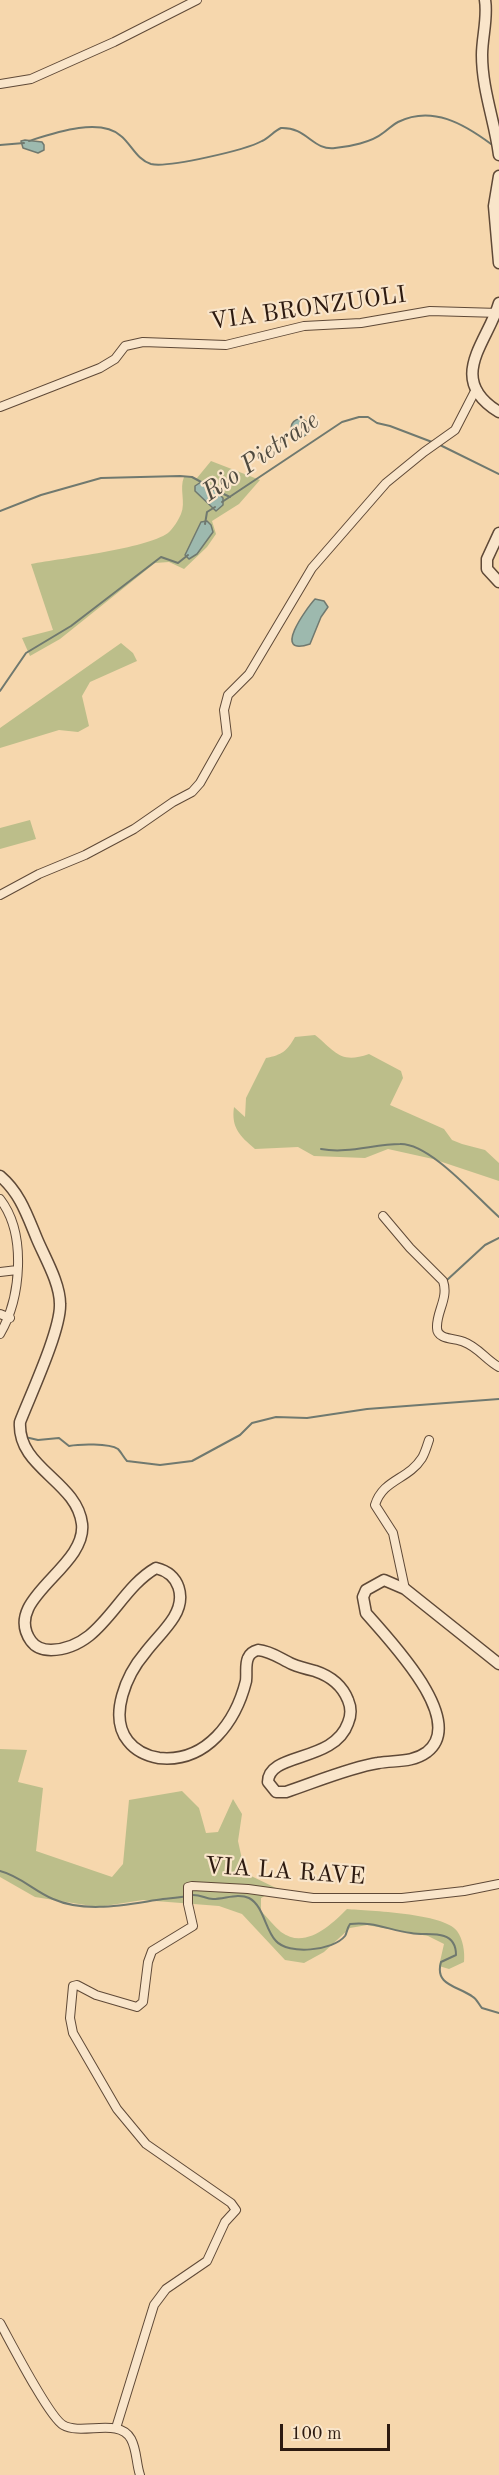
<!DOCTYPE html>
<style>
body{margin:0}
#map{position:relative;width:499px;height:2475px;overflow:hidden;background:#f6d7ad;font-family:"Old Standard TT",serif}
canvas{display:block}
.scale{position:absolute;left:280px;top:2424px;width:110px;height:27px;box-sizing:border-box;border:3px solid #2d1a10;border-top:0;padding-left:8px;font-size:18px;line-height:21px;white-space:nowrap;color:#2d1a10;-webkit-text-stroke:4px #f9e5ca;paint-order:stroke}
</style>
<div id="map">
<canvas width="499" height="2475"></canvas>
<div class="scale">100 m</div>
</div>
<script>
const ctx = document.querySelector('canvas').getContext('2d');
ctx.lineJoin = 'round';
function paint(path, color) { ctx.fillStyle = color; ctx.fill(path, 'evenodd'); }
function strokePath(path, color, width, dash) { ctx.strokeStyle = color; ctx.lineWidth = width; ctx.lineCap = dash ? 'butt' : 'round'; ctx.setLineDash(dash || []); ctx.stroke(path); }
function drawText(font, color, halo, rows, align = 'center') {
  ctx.font = font + ' "Old Standard TT",serif'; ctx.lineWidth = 4.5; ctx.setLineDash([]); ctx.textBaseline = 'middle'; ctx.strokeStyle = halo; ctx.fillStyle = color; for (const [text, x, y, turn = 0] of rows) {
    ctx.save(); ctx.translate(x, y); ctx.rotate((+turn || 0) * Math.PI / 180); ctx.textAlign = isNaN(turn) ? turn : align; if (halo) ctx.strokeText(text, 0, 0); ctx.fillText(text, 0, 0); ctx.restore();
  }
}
const green = new Path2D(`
 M211,461L260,480L239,504L212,521L216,534L207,547L184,569L169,562L155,563L60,639L30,656L22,638L53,630L31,564C63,558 145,549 168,533C173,529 179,519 181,514C186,502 179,489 184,477L197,478Z
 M121,643L133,653L137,661L90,682L82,696L89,726L78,732L59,730L0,748V728Z
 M30,820L36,839L0,849V828Z
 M315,1035C336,1052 340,1064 369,1054L401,1071L403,1078L390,1105L444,1129L452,1140L462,1144L485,1150L499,1163V1181L433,1159L388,1149L365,1158L314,1156L298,1147L255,1149C240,1136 231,1128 234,1107L245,1117L246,1098L266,1058C282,1055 287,1051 295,1037Z
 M0,1749L27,1750L18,1782L43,1788L36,1851L112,1877L123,1864L129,1800L182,1791L199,1808L206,1833L218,1832L233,1799L242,1814L238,1841L245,1873L278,1889L261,1898V1911C268,1918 274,1926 281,1932C305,1950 331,1925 347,1909C369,1911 444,1913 457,1931C463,1939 465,1952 464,1962L449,1969L439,1966L444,1944L428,1936L367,1925L350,1928L324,1952L304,1963L285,1960L242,1914L219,1906L143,1900L98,1907L35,1897L0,1877Z`);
const water = new Path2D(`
 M25,140L42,142L44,145V150L38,153L23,148L21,141Z
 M291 428a9 9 0 1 1 18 0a9 9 0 1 1-18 0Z
 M201,482L208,483L223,498V505L216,511L195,491V486Z
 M207,521L211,525L213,532L197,554L189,559L185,555L201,522Z
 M315,599L324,601L328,607L321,617L310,644C271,657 306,609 315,599Z`);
const stream = new Path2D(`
 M29,141C54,133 100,117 121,136C131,144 137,160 151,164C168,168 246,150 262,141C269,138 274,131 281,128C307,127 313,151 335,148C349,147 372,142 383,133C389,129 392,125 398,122C432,105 464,124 491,144H495
 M0,145L24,143
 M440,445L499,474
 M213,489L230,497
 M222,502L342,422L359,417H368L377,423L390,426L432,442
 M0,511L41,495L101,478L180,476L192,477L203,483
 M205,524L207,512L215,507
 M0,691L26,653L71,626L161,557L178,563L188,555
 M321,1149C348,1154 374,1144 400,1144C430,1143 476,1197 499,1217
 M447,1280L485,1245L499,1238
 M25,1437L38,1440L59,1438L69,1446C79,1444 109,1443 118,1449C121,1452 124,1458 127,1461L160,1465L192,1461L240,1435L252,1423L276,1417L307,1418L367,1409L499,1399
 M0,1871C20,1876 34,1891 53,1899C87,1914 128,1904 163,1899C171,1898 178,1898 186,1896
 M191,1895C201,1894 205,1899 213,1899C225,1899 238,1893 249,1898C264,1906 265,1930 276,1941C288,1955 333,1951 345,1936C347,1933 347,1928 350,1924C372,1921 389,1930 411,1933C421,1935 435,1933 444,1936C453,1939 456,1947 456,1955L441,1962C434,1986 459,1986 473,1997C477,1999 479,2005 482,2008L499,2013`);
const minor = new Path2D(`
 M0,84L31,79L114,42L197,0
 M0,407L100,368L115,359L125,346L143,342L226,345L304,326L361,323L430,311L499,313
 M0,895L39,874L85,855L134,829L173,802L192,792L200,783L227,735L224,710L228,695L249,674L312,568L386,483L424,452L455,430L474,393L478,391
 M0,1199C27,1234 21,1298 0,1334
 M383,1216L410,1248L443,1281C449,1298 436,1312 437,1328C437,1340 456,1338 464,1342C478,1347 486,1360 499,1367
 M0,1272L17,1270
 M0,1314L10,1318
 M405,1589L393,1533L375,1505C383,1479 408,1480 422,1458C425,1453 427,1446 429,1440
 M0,2323C10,2341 49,2417 63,2425C82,2436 119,2417 131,2439C137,2450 136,2463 140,2475
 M116,2428L154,2305L166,2289L207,2261L225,2222L236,2210L231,2203L146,2144L117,2109L73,2033L70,2018L73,1986L77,1985L96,1995L137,2007L143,2002L148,1962L152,1951L193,1926L188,1904V1887L192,1886L248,1889L313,1898H402L464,1891L499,1884`);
const tertiary = new Path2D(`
 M485,0C488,18 482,37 482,55C482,90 495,122 499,155
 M499,176L494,206L499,263
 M499,303C488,342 445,379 499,412
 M499,533L487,559V569L499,582
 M0,1176C20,1193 27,1215 37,1239C45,1258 60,1283 60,1304C61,1330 30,1396 20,1422C17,1468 77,1481 82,1524C87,1568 1,1599 31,1641C36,1648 43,1650 51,1650C102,1649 117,1590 156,1568C180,1574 186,1597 174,1617C166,1630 154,1641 145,1653C127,1674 108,1716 128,1741C135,1750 147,1756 159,1758C207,1763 236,1721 246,1681C247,1673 245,1665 248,1658C250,1653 254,1651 258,1650C271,1651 281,1659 292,1664C299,1667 307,1669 315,1671C330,1676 342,1685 348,1700C351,1707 351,1716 348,1723C334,1763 268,1752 268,1782L276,1792H286C313,1783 351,1767 378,1763C395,1760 412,1763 427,1752C468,1720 388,1639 366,1613L363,1597L366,1590L384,1580L405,1589L499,1664`);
const streetNames = [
 ["VIA BRONZUOLI",308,309,-8],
 ["VIA LA RAVE",285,1872,4]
];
const waterNames = [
 ["Rio Pietraie",261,457,-35]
];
paint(green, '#bcbe8a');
paint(water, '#9db9ae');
strokePath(water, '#70796f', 1.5);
strokePath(stream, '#70796f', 2);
strokePath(minor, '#5f4937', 10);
strokePath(tertiary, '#5f4937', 13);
strokePath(minor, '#f9e5ca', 8);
strokePath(tertiary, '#f9e5ca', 10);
drawText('24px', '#2d1a10', '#f9e5ca', streetNames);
drawText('italic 26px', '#4f4a3f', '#f9e5ca', waterNames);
</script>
